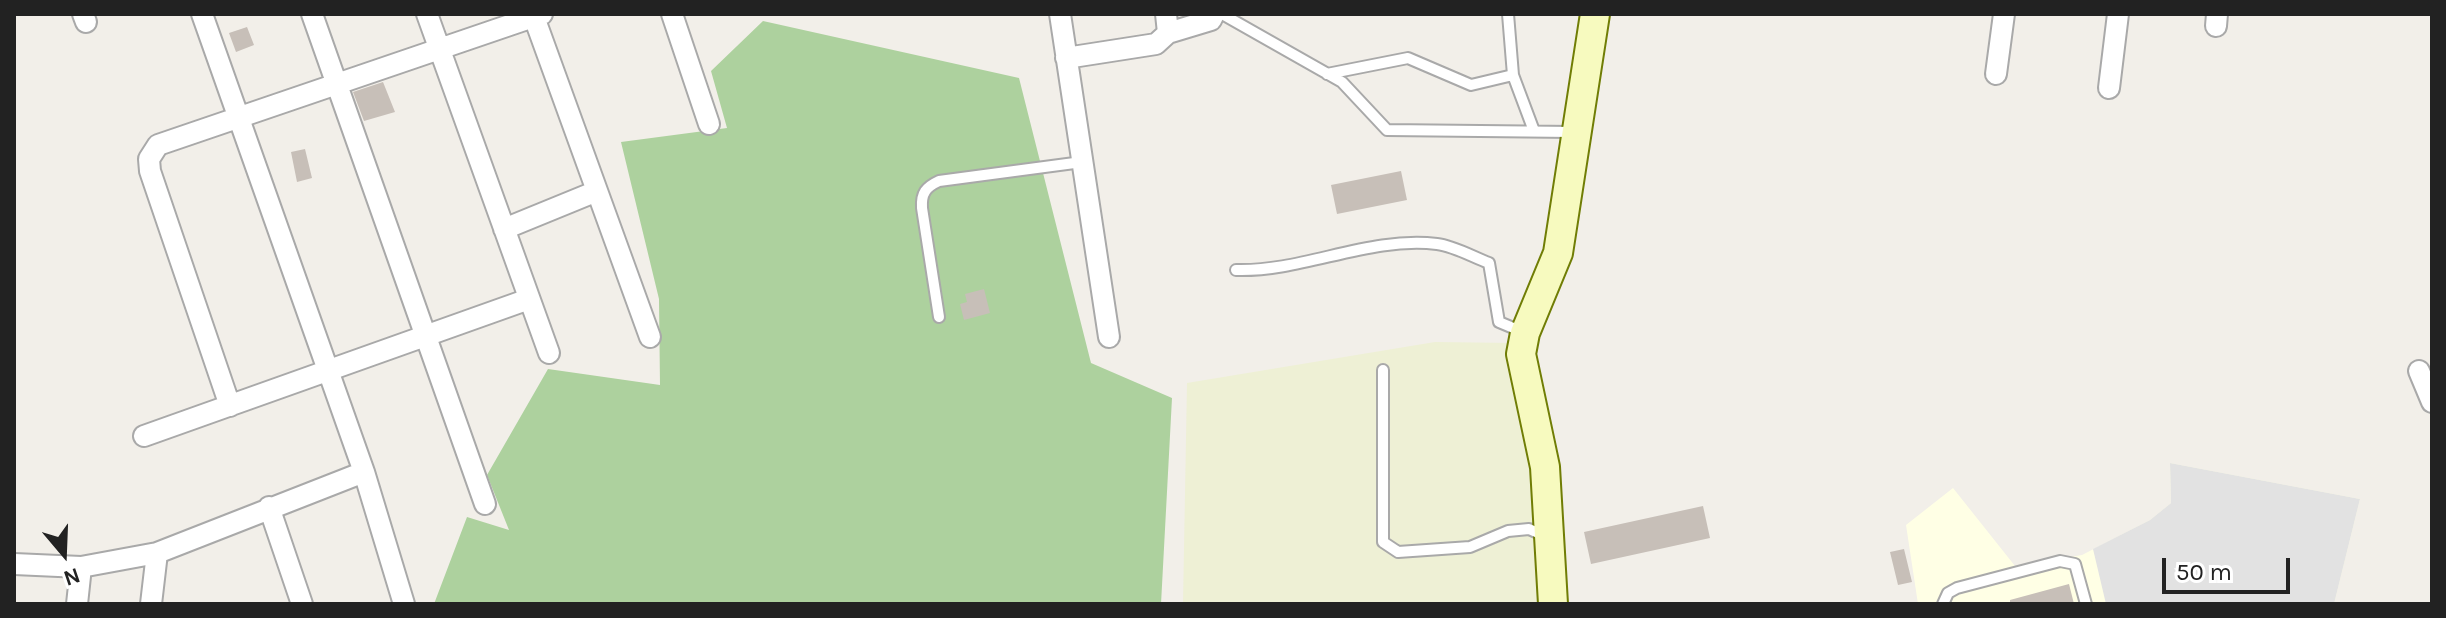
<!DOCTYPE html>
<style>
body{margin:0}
#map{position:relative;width:2446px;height:618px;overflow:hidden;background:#f2efe9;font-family:Karla,sans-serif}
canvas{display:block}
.frame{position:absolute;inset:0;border:16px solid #222;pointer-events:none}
.north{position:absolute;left:24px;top:514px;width:80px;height:80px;-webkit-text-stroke:6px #fff;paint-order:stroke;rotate:161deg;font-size:22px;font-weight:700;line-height:32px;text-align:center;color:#222}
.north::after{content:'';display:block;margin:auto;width:28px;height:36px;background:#222;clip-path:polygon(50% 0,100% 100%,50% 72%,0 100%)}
.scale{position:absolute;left:2162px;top:558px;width:128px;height:36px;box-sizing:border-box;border:4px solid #222;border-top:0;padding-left:10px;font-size:24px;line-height:28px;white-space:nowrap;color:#222;-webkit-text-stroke:6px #fff;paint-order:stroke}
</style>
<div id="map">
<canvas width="2446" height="618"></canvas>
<div class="frame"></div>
<div class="north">N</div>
<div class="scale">50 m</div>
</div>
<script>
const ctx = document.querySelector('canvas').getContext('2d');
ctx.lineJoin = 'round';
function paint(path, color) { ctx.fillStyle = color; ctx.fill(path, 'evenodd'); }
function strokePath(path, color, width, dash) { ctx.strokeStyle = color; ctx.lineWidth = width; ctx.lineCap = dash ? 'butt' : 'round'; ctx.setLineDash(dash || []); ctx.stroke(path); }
const education = new Path2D(`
 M2170,463L2360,499L2334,604H1918L1906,525L1953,488L2015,566L2082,555L2150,520L2171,503Z`);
const farmland = new Path2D(`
 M1435,342L1515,343L1530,435L1546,604H1183L1187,383Z`);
const forest = new Path2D(`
 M763,21L1019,78L1091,363L1172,398L1161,604H434L467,517L509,530L487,475L548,369L660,385L659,299L621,142L727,128L711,71Z`);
const parking = new Path2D(`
 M2170,463L2360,499L2334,604H2106L2093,549L2150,520L2171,503Z`);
const building = new Path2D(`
 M247,27L254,45L236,52L229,33Z
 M383,82L395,112L364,121L353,92Z
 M305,149L312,178L297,182L291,152Z
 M1401,171L1407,200L1337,214L1331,185Z
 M984,289L990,313L964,320L960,304L967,302L965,294Z
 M1703,506L1710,538L1591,564L1584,532Z
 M1904,549L1912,582L1898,585L1890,552Z
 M2069,584L2074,604H2010V600Z`);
const lane = new Path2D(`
 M1222,14L1342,82L1387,130L1573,132
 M1508,14L1513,75L1534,131
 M1327,74L1408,58L1471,85L1513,75
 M1236,270C1304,272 1368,236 1437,244C1454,246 1473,257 1489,263L1499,322L1523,332
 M939,317L922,208C921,193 926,187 939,181L1082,162
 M1383,370V542L1398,552L1470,547L1508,531L1529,529L1545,536
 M1943,604L1948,593L1957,588L2060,561L2075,564L2086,604`);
const street = new Path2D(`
 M83,14L86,22
 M312,14L485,504
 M427,14L549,353
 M672,14L709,124
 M1060,14L1109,337
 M534,17L650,337
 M2216,26L2217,14
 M1168,33L1211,20L1214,14
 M1066,58L1156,44L1168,33L1166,14
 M1996,74L2004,14
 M2109,88L2118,14
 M504,229L597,191
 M2419,371L2432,402
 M230,406L150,171L149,159L158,145L542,14
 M144,436L529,299
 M364,472L404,604
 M269,507L302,604
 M14,564L81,567L157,553L364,472L202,14
 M77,604L81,567
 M151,604L157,553`);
const secondary = new Path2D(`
 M1553,604L1545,467L1521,354L1525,333L1558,253L1595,14`);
paint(education, '#ffffe5');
paint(farmland, '#eef0d5');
paint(forest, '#add19e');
paint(parking, '#e2e2e2');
paint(building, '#c7bfb8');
strokePath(lane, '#a9a9a9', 14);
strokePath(street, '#a9a9a9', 24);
strokePath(secondary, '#707d05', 32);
strokePath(lane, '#fff', 10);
strokePath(street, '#fff', 20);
strokePath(secondary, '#f7fabf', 28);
</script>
